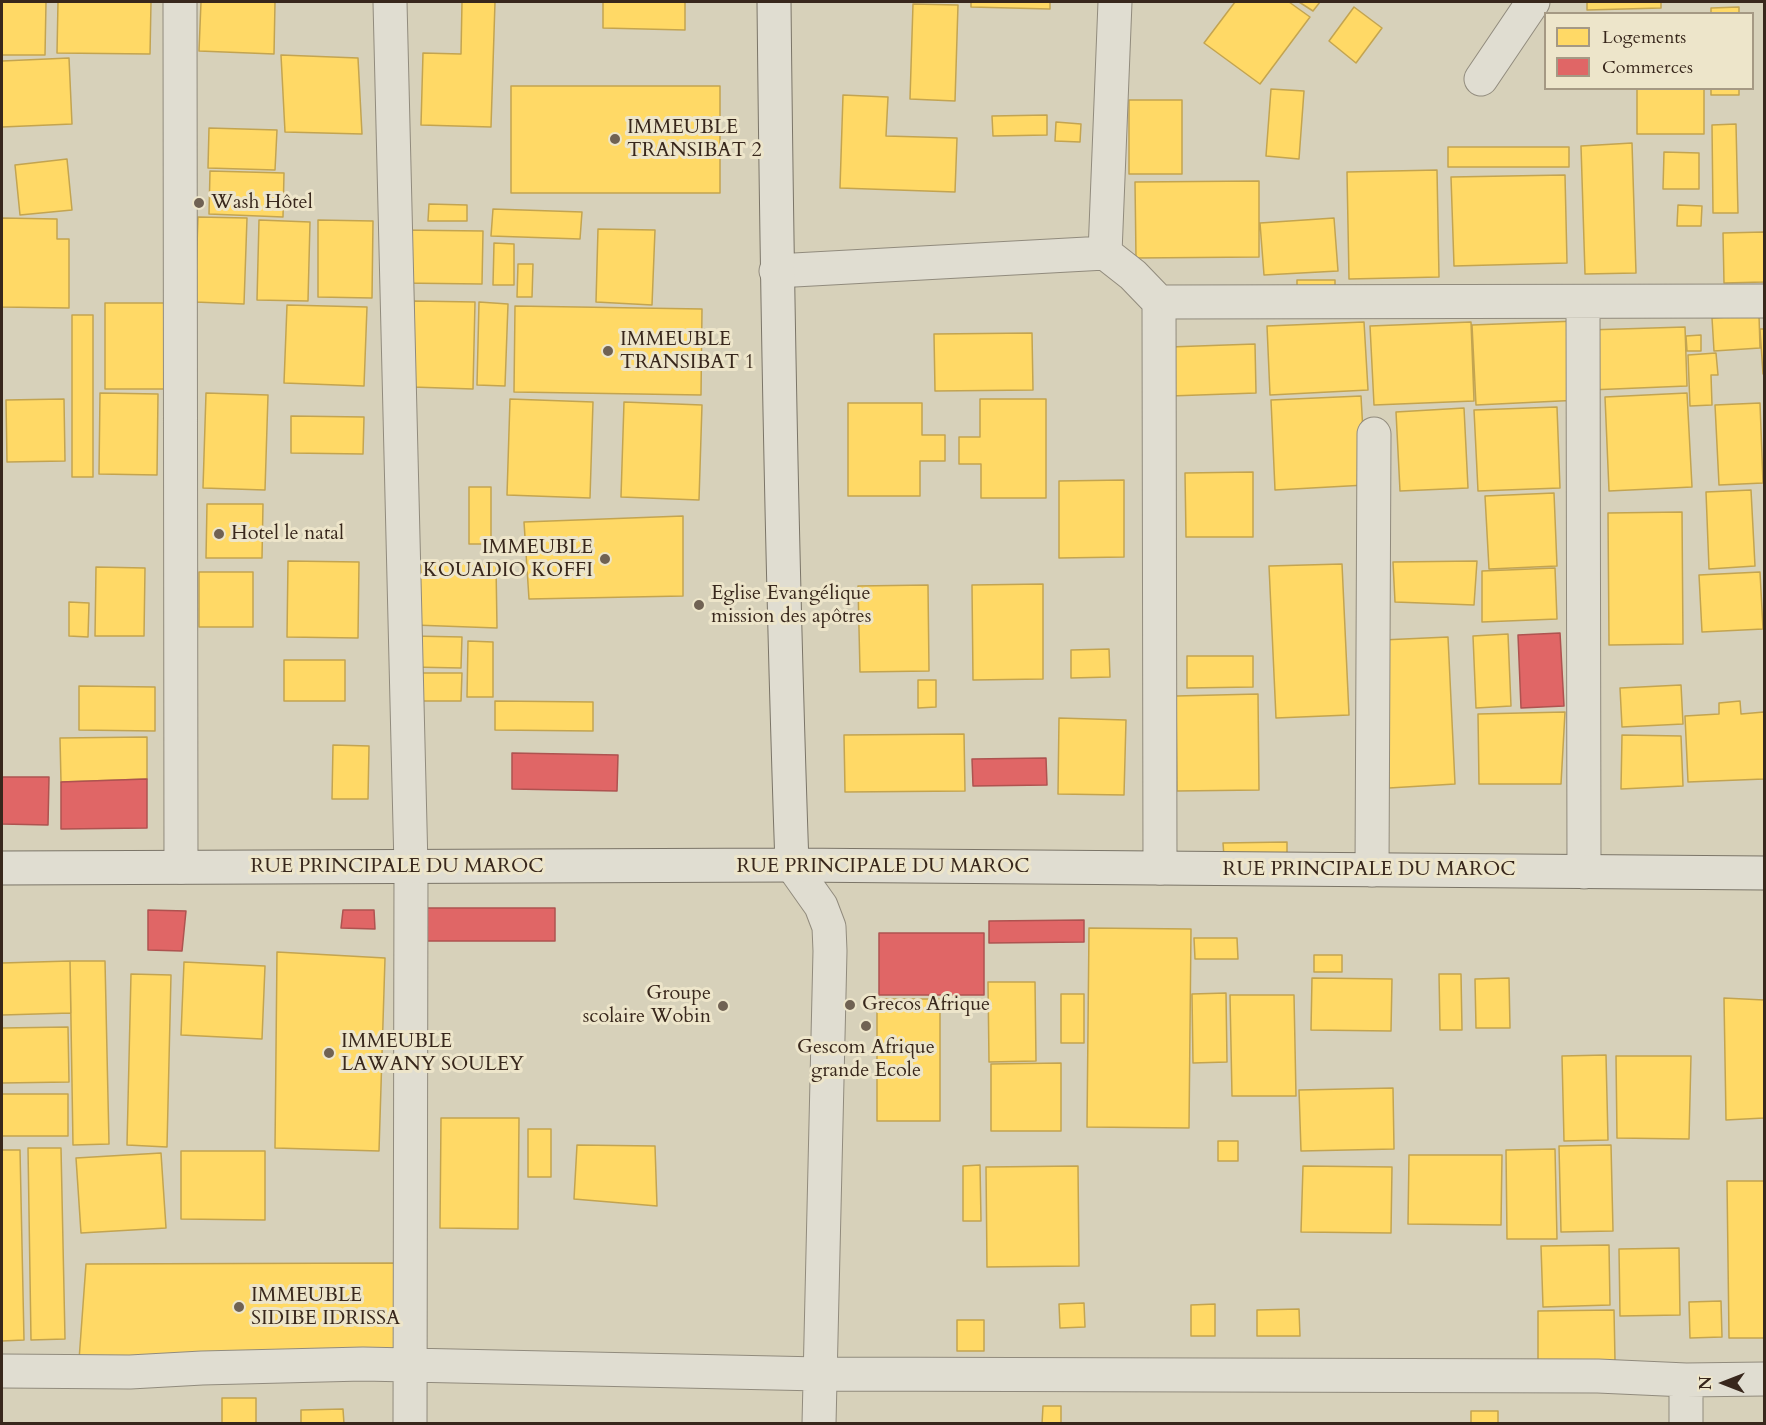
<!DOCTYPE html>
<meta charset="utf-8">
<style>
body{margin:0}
#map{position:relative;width:1766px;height:1425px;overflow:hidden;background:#d7d1ba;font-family:Cardo,serif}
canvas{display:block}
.frame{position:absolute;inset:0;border:3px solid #38271c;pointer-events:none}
.legend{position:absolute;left:1544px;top:12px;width:210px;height:78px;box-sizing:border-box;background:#ede5ca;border:2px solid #a59984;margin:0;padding:8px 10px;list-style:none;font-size:18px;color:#38271c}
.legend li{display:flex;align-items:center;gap:12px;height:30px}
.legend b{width:30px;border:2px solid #a59984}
.north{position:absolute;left:1694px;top:1353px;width:60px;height:60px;-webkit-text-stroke:4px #ede5ca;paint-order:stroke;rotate:270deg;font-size:16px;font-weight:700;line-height:24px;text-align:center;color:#38271c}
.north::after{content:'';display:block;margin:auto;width:21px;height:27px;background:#38271c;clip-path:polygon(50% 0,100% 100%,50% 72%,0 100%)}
</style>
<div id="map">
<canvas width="1766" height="1425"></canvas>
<div class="frame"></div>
<ul class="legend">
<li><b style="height:16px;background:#ffd966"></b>Logements</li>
<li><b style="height:16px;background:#e06666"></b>Commerces</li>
</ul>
<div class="north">N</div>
</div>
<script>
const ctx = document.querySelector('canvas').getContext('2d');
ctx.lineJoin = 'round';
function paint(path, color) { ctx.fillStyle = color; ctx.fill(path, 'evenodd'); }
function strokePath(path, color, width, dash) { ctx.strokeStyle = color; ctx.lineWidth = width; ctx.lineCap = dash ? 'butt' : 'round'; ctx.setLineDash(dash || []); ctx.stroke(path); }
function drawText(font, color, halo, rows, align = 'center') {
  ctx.font = font + ' Cardo,serif'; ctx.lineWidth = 6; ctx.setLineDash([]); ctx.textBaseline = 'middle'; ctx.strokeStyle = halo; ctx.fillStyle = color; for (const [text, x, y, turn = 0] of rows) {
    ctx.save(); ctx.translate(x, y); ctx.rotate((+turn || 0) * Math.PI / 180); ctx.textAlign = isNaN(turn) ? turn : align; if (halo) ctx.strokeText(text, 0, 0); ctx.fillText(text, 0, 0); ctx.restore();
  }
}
const homes = new Path2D(`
 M2,2H46L45,55H2Z
 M58,2H151L150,54L57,53Z
 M201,2H275L274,54L199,51Z
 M462,2H495L491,127L421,125L423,53L461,54Z
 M603,2H685V30L603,28Z
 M971,2H1050V9L971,7Z
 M1235,2H1289L1310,17L1260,84L1204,43Z
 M1299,2H1320L1313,11Z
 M1587,2H1661V8L1587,10Z
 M913,4L958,5L955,101L910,99Z
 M1354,7L1382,28L1356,63L1329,41Z
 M1739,7V14H1711V8Z
 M281,55L358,58L362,134L285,132Z
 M69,58L72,124L2,127V61Z
 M511,86H720V193H511Z
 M1637,88H1704V134H1637Z
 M1711,88H1739V95H1711Z
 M1271,89L1304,91L1299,159L1266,156Z
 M843,95L888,97L886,136L957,138L955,192L840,188Z
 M1129,100H1182V174H1129Z
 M1047,115V135L993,136L992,116Z
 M1056,122L1081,124L1080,142L1055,141Z
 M1736,124L1738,213H1713L1712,125Z
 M209,128L277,130L275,170L208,168Z
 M1632,143L1636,273L1585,274L1581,146Z
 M1448,147H1569V167H1448Z
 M1664,152L1699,153V189H1663Z
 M67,159L72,210L20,215L15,165Z
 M1437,170L1439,277L1349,279L1347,172Z
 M210,171L284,173L283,217L209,214Z
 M1565,175L1567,263L1454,266L1451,177Z
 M1259,181V257L1136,258L1135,182Z
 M429,204L467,205V221H428Z
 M1678,205L1702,206L1701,226H1677Z
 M493,209L582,212L580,239L491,236Z
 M198,217L247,218L244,304L195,302Z
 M2,218L57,219V239H69V308L2,307Z
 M1334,218L1338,271L1264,275L1260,223Z
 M259,220L310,222L308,301L257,300Z
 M318,220L373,221L372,298L318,297Z
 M598,229L655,230L652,305L596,302Z
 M399,230L483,231L482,284L399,283Z
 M1764,232V282L1724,283L1723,233Z
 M494,243L514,244V285H493Z
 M518,264H533L532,297H517Z
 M1297,280H1335V296H1297Z
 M414,301L475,302L473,389L412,387Z
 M479,302L508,304L505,386L477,385Z
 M105,303H164V389H105Z
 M287,305L367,307L364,386L284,383Z
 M515,306L702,309L701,395L514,392Z
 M72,315H93V477H72Z
 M1759,315L1760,348L1714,351L1712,318Z
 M1577,321L1581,400L1476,405L1472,325Z
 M1364,322L1368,390L1270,395L1267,326Z
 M1471,322L1474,401L1374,405L1370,326Z
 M1685,327L1687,386L1589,390L1587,330Z
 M1760,329H1764V374H1763Z
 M1032,333L1033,390L935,391L934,334Z
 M1701,335V351H1687L1686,336Z
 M1255,344L1256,393L1170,396L1169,347Z
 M1716,353L1718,375H1711L1712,405L1690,406L1688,355Z
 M100,393L158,394L157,475L99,474Z
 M206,393L268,395L265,490L203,488Z
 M1687,393L1692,487L1609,491L1605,397Z
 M1361,396L1366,485L1275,490L1271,400Z
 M64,399L65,461L7,462L6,400Z
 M510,399L593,402L590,498L507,495Z
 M980,399H1046V498H981V464H959V437H980Z
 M624,402L702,405L699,500L621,497Z
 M848,403H922V435H945V461H920V496H848Z
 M1760,403L1763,483L1719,485L1715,405Z
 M1557,407L1560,488L1478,491L1474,410Z
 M1464,408L1468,488L1400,491L1396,412Z
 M291,416L364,417L363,454L291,453Z
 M1253,472V537H1186L1185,473Z
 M1124,480V557L1059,558V481Z
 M469,487H491V544H469Z
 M1751,490L1755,566L1709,569L1706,492Z
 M1554,493L1557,566L1489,569L1485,496Z
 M207,504H263L262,558H206Z
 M1682,512L1683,644L1609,645L1608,513Z
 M683,516V596L529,599L524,522Z
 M288,561L359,562L358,638L287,637Z
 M414,561L496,564L497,628L414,625Z
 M1477,561L1474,605L1395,602L1393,562Z
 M1342,564L1349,715L1276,718L1269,566Z
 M96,567L145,568L144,636H95Z
 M1555,568L1557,619L1482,622V571Z
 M199,572H253V627H199Z
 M1760,572L1763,629L1702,632L1699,575Z
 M1043,584V679L973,680L972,585Z
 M928,585L929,671L860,672L858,586Z
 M69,602L89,603L88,637L69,636Z
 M1508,634L1511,706L1476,708L1473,636Z
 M411,636L462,637L461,668L411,667Z
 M1448,637L1455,784L1389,788L1382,640Z
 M468,641L493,642V697H467Z
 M1109,649L1110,677L1071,678V650Z
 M1187,656H1253V687L1187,688Z
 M284,660H345V701H284Z
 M412,673H462L461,701H411Z
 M918,680H936V707L918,708Z
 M1681,685L1683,724L1622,727L1620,688Z
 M79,686L155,687V731L79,730Z
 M1258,694L1259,790L1177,791L1176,696Z
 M495,701L593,702V731L495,730Z
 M1740,701L1741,714L1764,712V779L1688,782L1685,716L1719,714V703Z
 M1565,712L1561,784H1479L1478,714Z
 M1059,718L1126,720L1124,795L1058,794Z
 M964,734L965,791L845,792L844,735Z
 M1622,735L1681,736L1683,786L1621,789Z
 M147,737V779L61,782L60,738Z
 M333,745L369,746L368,799H332Z
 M1287,842V856L1224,857L1223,843Z
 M1089,928L1191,929L1189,1128L1087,1127Z
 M1194,938H1237L1238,959H1195Z
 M277,952L385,958L379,1151L275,1148Z
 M1314,955H1342V972H1314Z
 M70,961H105L109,1144L73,1145Z
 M70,961L71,1013L2,1015V963Z
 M184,962L265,966L262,1039L181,1035Z
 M131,974L171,975L167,1147L127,1145Z
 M1439,974H1461L1462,1030H1440Z
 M1312,978L1392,979L1391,1031L1311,1030Z
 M1509,978L1510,1028H1476L1475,979Z
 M988,982H1035L1036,1061L989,1062Z
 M1226,993L1227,1062L1193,1063L1192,994Z
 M1061,994H1084V1043H1061Z
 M1230,995H1294L1296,1096H1232Z
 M1724,998L1764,1000V1118L1726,1120Z
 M877,999H940V1121H877Z
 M68,1027L69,1082L2,1083V1028Z
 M1606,1055L1608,1140L1564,1141L1562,1056Z
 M1616,1056H1691L1689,1139L1617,1138Z
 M1061,1063V1131H991V1064Z
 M1393,1088L1394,1149L1301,1151L1299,1090Z
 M2,1094H68V1136H2Z
 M441,1118H519L518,1229L440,1228Z
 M528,1129H551V1177H528Z
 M1218,1141H1238V1161H1218Z
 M577,1145L655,1146L657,1206L574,1199Z
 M1611,1145L1613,1231L1561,1232L1559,1146Z
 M28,1148H61L65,1339L31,1340Z
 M1555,1149L1557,1239H1507L1506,1150Z
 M2,1150H20L24,1340L2,1341Z
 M181,1151H265V1220L181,1219Z
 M161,1153L166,1228L81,1233L76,1158Z
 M1409,1155H1502L1501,1225L1408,1224Z
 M980,1165L981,1221H963V1166Z
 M1078,1166L1079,1266L987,1267L986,1167Z
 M1303,1166L1392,1167L1391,1233L1301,1232Z
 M1727,1181H1764V1338H1729Z
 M1609,1245L1610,1305L1543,1307L1541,1246Z
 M1679,1248L1680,1315L1620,1316L1619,1249Z
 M397,1263L395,1350L79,1360L86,1264Z
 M1721,1301L1722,1337L1690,1338L1689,1302Z
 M1084,1303L1085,1327L1060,1328L1059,1304Z
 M1215,1304V1336H1191V1305Z
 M1299,1309L1300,1336H1257V1310Z
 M1614,1310L1615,1361L1538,1363V1311Z
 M957,1320H984V1351H957Z
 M222,1398H256V1424H222Z
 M1043,1406H1061V1424H1042Z
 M343,1409L344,1424H301V1410Z
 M1471,1411H1498V1424H1471Z`);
const shops = new Path2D(`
 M1560,633L1564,706L1521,708L1518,635Z
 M512,753L618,755L617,791L512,789Z
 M1046,758L1047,785L973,786L972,759Z
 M2,777H49L48,825L2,824Z
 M147,779V828L61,829V782Z
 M424,908H555V941H426Z
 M148,910L186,911L182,951L148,950Z
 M343,910H374L375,929L341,928Z
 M1084,920V942L989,943V921Z
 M879,933H984V995H879Z`);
const street = new Path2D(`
 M180,2L181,867
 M390,2L411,867L410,1424
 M1115,2L1105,253L1133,275L1159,302L1764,301
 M1481,79L1533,2
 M776,271L1105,253
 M1159,302L1160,868
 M1583,302L1584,872
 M792,865L821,906L829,927L830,951L819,1424
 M1372,870L1374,434
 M2,1371L130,1372L202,1368L363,1364L820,1374L1598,1376L1686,1380L1764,1379
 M1686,1424V1380`);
const secondary = new Path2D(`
 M774,2C777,289 782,577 792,865
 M2,868L792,865L1764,873`);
const markers = [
 [615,139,6,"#706253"],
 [199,203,6,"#706253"],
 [608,351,6,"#706253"],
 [219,534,6,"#706253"],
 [605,559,6,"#706253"],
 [699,605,6,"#706253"],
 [850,1005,6,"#706253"],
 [723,1006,6,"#706253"],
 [866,1026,6,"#706253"],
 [329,1053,6,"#706253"],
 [239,1307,6,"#706253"]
];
const poiNames = [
 ["IMMEUBLE",627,128],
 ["TRANSIBAT 2",627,151],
 ["Wash Hôtel",211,203],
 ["IMMEUBLE",620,340],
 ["TRANSIBAT 1",620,363],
 ["Hotel le natal",231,534],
 ["IMMEUBLE",593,548,"right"],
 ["KOUADIO KOFFI",593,571,"right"],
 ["Eglise Evangélique",711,594],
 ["mission des apôtres",711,617],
 ["Groupe",711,994,"right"],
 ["scolaire Wobin",711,1017,"right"],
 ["Grecos Afrique",862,1005],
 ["IMMEUBLE",341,1042],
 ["LAWANY SOULEY",341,1065],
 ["Gescom Afrique",866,1048,"center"],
 ["grande Ecole",866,1071,"center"],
 ["IMMEUBLE",251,1296],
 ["SIDIBE IDRISSA",251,1319]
];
const streetNames = [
 ["RUE PRINCIPALE DU MAROC",397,867],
 ["RUE PRINCIPALE DU MAROC",883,867],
 ["RUE PRINCIPALE DU MAROC",1369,870]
];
paint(homes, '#ffd966');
strokePath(homes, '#c3a450', 1.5);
paint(shops, '#e06666');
strokePath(shops, '#ae5350', 1.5);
strokePath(street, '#918b7d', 35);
strokePath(secondary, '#7b7568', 35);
strokePath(street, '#e0ddd1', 33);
strokePath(secondary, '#e0ddd1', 33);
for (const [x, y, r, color] of markers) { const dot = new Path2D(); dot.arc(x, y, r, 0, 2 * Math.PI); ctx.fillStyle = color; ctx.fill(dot); strokePath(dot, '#ede5ca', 2); }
drawText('20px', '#38271c', '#ede5ca', poiNames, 'left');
drawText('20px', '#38271c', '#ede5ca', streetNames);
</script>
